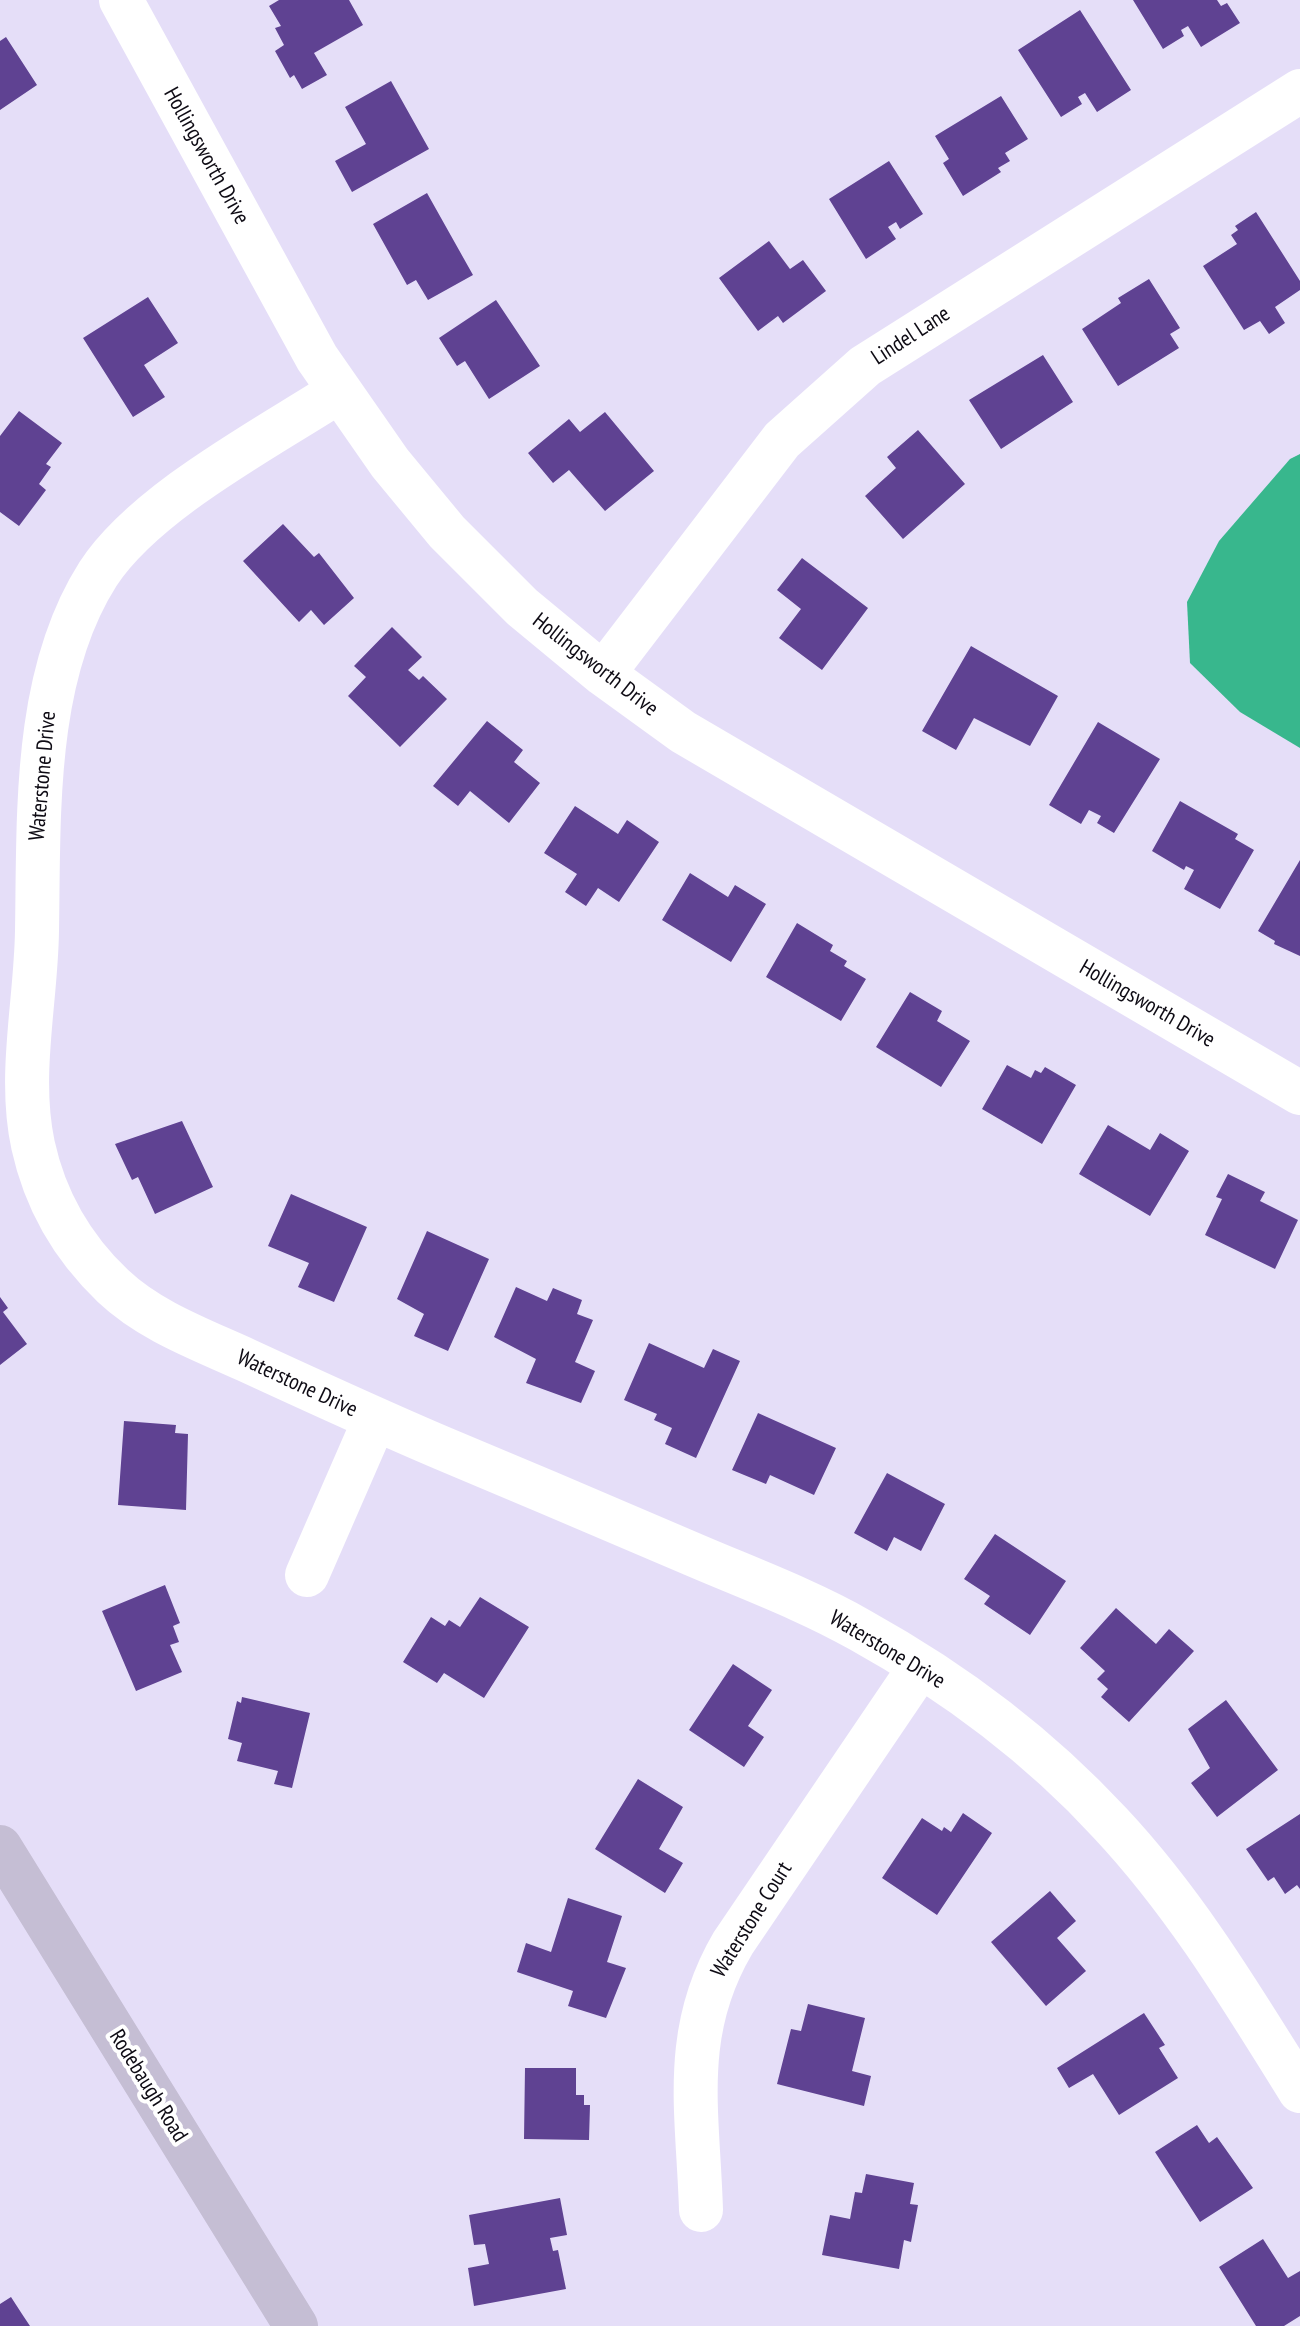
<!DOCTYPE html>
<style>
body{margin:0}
canvas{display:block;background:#e5def8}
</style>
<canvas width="1300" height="2326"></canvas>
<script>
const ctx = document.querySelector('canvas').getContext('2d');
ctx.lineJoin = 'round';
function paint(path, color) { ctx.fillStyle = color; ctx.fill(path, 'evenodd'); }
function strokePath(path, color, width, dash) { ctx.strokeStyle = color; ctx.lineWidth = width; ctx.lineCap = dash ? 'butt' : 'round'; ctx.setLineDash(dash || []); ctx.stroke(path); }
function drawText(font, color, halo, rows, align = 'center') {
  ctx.font = font + ' "PT Sans Narrow",sans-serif'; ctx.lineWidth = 8; ctx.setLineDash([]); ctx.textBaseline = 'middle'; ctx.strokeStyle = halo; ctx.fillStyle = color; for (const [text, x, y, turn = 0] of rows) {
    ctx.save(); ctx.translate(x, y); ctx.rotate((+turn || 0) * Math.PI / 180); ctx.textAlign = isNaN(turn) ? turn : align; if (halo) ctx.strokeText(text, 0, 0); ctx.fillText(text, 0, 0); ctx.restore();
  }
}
const water = new Path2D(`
 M1300,454V748L1240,712L1190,663L1187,602L1219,541L1290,459Z`);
const building = new Path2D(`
 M279,0H349L363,25L314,53L327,75L302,89L294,75L290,78L275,51L284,45L275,28L281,26L269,6Z
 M1133,0H1217L1221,6L1227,3L1240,23L1201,47L1188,26L1181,30L1184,36L1163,49Z
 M1080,10L1131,90L1097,112L1085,93L1078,97L1082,104L1061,117L1018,50Z
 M6,37L37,85L0,110V41Z
 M391,81L429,149L352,192L335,161L366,144L345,107Z
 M1001,96L1028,139L1005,153L1010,161L998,168L1001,172L963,196L943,163L949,159L935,136Z
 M889,161L923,214L900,229L896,222L888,227L896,239L866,259L829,199Z
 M427,193L473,275L428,300L416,280L407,285L373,224Z
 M1256,212L1300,281V290L1275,307L1285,323L1269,334L1260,321L1244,330L1203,266L1237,244L1231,235L1238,230L1235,226Z
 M769,241L790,269L803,260L826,291L783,323L778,316L758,331L719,278Z
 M1149,279L1180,328L1170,334L1179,348L1118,386L1082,329L1121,303L1118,298Z
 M148,297L178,343L144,365L165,397L133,417L83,338Z
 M496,300L540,366L489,399L465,361L457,366L439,338Z
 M1043,355L1073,402L1001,449L969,400Z
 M19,411L62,443L46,464L51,467L39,484L46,490L19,526L0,512V436Z
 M605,412L654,471L605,511L569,470L553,483L528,453L569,419L580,432Z
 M918,430L965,484L903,539L865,496L896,468L887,457Z
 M283,524L314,557L319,553L354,598L324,625L311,610L299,622L243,561Z
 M802,558L868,608L822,670L779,638L801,609L777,590Z
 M392,627L422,657L408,670L419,680L423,676L447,699L400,747L348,696L366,677L354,666Z
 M971,646L1058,696L1030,746L974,718L956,750L922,731Z
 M487,721L523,750L514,762L540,783L509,823L470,791L458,806L433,786Z
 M1098,722L1160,759L1114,833L1097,823L1101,816L1089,810L1081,824L1049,805Z
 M1180,801L1238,834L1235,839L1254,850L1220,909L1184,889L1194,870L1186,866L1184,870L1152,851Z
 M575,806L618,834L627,820L659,842L619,902L598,888L586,906L565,892L577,874L544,853Z
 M1300,860V956L1274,944L1275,941L1258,931Z
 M690,873L728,897L735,885L766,904L731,962L662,920Z
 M797,923L833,945L830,951L847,961L844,966L866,979L841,1021L766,977Z
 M910,992L942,1011L937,1021L970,1041L941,1087L876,1047Z
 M1007,1065L1031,1078L1035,1070L1041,1073L1045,1067L1076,1085L1042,1144L982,1109Z
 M182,1121L213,1187L155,1214L138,1177L132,1180L115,1144Z
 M1108,1125L1150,1150L1160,1133L1189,1151L1150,1216L1079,1174Z
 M1228,1174L1265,1192L1260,1201L1298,1220L1275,1269L1205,1235L1222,1199L1216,1197Z
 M291,1194L367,1227L334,1302L298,1287L309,1263L268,1246Z
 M427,1231L489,1259L448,1351L414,1336L424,1314L397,1299Z
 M516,1287L547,1301L553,1288L582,1300L577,1314L593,1320L575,1362L595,1371L581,1403L526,1383L536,1359L494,1337Z
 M0,1297L8,1308L3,1312L27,1344L0,1365Z
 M649,1343L704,1368L713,1349L740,1361L696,1458L665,1444L672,1428L654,1420L657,1414L624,1400Z
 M758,1413L836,1448L814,1495L770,1475L766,1484L732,1470Z
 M124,1421L176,1425L175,1433L188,1434L186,1510L118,1505Z
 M887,1473L945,1504L921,1551L894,1537L887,1551L854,1533Z
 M995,1534L1066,1581L1030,1635L984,1604L990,1596L964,1579Z
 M165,1585L180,1623L173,1626L179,1642L170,1645L182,1672L136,1691L102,1611Z
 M480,1597L529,1627L484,1698L444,1673L437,1683L403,1662L431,1617L445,1626L449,1620L460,1627Z
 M1116,1608L1156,1644L1169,1629L1194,1651L1129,1722L1101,1697L1108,1689L1097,1679L1105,1671L1080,1648Z
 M733,1664L772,1690L748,1726L764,1737L744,1767L689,1730Z
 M242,1697L310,1713L292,1788L274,1784L278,1771L237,1761L242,1743L228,1739L237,1701L241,1703Z
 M1226,1700L1278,1770L1217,1817L1191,1783L1210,1768L1188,1729Z
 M638,1779L683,1807L659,1849L683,1863L665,1893L595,1849Z
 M963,1813L992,1833L937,1915L882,1878L922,1818L942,1831L944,1827L951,1832Z
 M1300,1814V1889L1297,1885L1285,1894L1274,1877L1268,1881L1246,1849Z
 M1050,1891L1076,1921L1057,1938L1086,1971L1046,2006L991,1942Z
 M568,1898L622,1916L607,1962L626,1968L606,2018L568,2006L573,1991L517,1972L526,1943L551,1952Z
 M808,2004L865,2018L852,2071L871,2076L864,2106L777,2084L791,2029L801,2031Z
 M1144,2013L1165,2045L1159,2048L1178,2078L1119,2115L1093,2074L1069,2088L1057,2068Z
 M525,2068H576V2095H584V2105H590L589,2140L524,2139Z
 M1197,2125L1209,2143L1217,2137L1253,2188L1200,2222L1155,2152Z
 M866,2174L914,2183L910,2204L918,2205L911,2242L904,2240L899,2269L822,2255L830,2215L850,2219L855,2192L862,2193Z
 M560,2198L567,2235L550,2238L553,2251L558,2250L566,2289L474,2306L468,2268L489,2264L485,2244L474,2245L469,2215Z
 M1263,2239L1288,2278L1300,2271V2316L1284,2326H1256L1219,2267Z
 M11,2297L22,2314L30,2326H0V2304Z`);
const street = new Path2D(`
 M121,0L317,358L390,463L447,532L522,607L603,674L683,732L1300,1093
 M338,392C265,439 145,502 98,574C33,676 39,814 37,931C36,1002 18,1075 33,1145C45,1200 73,1248 113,1286C150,1321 200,1339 246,1360C311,1390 376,1420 442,1448C528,1484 613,1520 699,1557C753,1580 809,1601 860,1630C952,1681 1039,1746 1110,1823C1186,1904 1242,1998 1300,2091
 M603,674L782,440L865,366L1300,91
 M307,1575L375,1419
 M701,2210C698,2111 680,2033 733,1943L920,1667`);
const secondary = new Path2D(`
 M0,1847L296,2326`);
const streetNames = [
 ["Hollingsworth Drive",206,156,61],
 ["Lindel Lane",911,336,-33],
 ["Hollingsworth Drive",595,665,38],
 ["Waterstone Drive",43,776,-85],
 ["Hollingsworth Drive",1147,1004,30],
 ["Waterstone Drive",297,1384,25],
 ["Waterstone Drive",887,1650,31],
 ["Waterstone Court",752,1920,-58],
 ["Rodebaugh Road",148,2086,58]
];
paint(water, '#38b78d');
paint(building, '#5f4292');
strokePath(street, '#fff', 44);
strokePath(secondary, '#c5bed4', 44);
drawText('22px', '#0e0b14', '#fff', streetNames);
</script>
